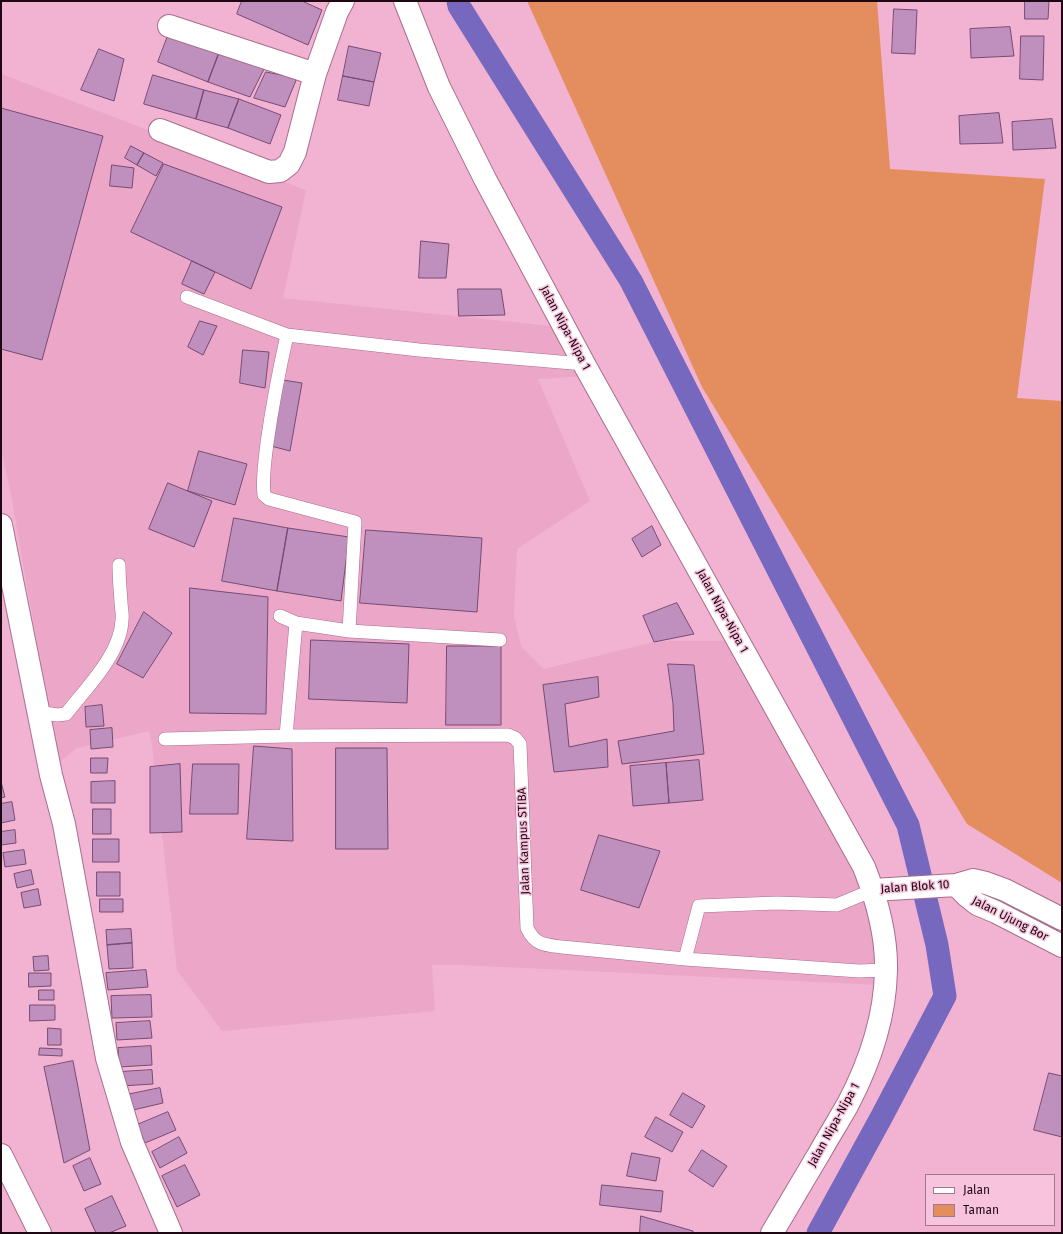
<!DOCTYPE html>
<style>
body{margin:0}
#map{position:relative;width:1063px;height:1234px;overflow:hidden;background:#f2b3d2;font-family:"Fira Sans",sans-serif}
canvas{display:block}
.frame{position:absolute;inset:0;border:2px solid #1c0712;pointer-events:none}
.legend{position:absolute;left:925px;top:1174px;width:130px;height:52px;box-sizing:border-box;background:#f8c4dd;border:1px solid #a0788c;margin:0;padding:5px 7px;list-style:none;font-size:12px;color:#1c0712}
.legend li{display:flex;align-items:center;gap:8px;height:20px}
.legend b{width:20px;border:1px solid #a0788c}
</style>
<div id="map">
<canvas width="1063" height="1234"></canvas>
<div class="frame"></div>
<ul class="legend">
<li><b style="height:5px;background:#fff"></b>Jalan</li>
<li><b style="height:11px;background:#e48e60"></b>Taman</li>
</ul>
</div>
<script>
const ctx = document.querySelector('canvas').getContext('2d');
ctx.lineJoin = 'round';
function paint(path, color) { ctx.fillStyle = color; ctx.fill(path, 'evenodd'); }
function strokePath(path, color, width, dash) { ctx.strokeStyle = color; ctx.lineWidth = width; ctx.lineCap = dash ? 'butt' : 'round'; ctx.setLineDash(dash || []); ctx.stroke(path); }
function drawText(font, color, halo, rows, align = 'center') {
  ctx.font = font + ' "Fira Sans",sans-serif'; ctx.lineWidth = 3; ctx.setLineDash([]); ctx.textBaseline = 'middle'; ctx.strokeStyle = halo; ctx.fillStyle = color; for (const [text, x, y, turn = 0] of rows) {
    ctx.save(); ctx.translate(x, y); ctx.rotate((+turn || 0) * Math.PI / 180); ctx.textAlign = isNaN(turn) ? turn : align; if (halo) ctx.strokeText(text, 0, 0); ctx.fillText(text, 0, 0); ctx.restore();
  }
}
const built = new Path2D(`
 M1,74L306,190L283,298L560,327L590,376L538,379L590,501L517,549L514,616L521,646L544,669L658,641H736L807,766L879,925L878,985L462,965H432L435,1011L222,1031L177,970L152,744L149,731L77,748L58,763L11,495L1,449Z`);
const green = new Path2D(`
 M527,1H877L890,169L1045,179L1017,398L1062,401V883L967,824L702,387Z`);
const canal = new Path2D(`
 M458,1L459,6L631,281L908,825L937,945L945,996L882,1116L818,1233`);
const building = new Path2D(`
 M242,1H302L322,10L308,45L237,14Z
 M1025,1H1049L1048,19H1025Z
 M894,9L917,10L915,54L892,53Z
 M1010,27L1014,56L971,58L970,29Z
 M169,33L219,53L208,82L158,62Z
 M1021,36H1044L1043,80L1020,79Z
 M349,46L381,53L374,82L343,76Z
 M99,49L124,59L114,101L81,90Z
 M219,53L265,67L250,97L208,82Z
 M266,72L297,78L285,107L254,98Z
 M153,75L204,90L196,119L144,104Z
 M343,76L374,82L369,106L338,100Z
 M204,90L239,99L228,128L196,119Z
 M239,99L281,115L270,144L228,128Z
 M1,108L103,136L42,360L1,349Z
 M999,113L1003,143L960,144L959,116Z
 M1052,119L1056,148L1013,150L1012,122Z
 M131,146L144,153L137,165L125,158Z
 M144,153L163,163L156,176L137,165Z
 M164,164L282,207L251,289L131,232Z
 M112,165L134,168L132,188L110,186Z
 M421,241L449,244L446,278H419Z
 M192,261L215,272L204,294L182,284Z
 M458,289H501L505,315L459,316Z
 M200,321L217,326L203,355L188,347Z
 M243,350L269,352L265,388L240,383Z
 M283,380L302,383L290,451L271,446Z
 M199,451L247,464L235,505L188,491Z
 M168,483L212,501L194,547L149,529Z
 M234,518L288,528L277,591L222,581Z
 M652,526L661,545L642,557L632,539Z
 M288,528L349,537L341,601L277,591Z
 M366,530L482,538L477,612L360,603Z
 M190,588L268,597L266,714L190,713Z
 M677,603L694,634L654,642L643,616Z
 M144,612L172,633L143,678L117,664Z
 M311,640L409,644L407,703L309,699Z
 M447,646H501V725H446Z
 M668,664L694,665L704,754L622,764L618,741L674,731L673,704Z
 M598,677L599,697L565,704L569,747L607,739L608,767L554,772L543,685Z
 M102,705L104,726L86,727L85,707Z
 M112,728L113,747L91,749L90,730Z
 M254,746L292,749L293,841L247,839Z
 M336,748H387L388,849H336Z
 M91,758H108L107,773H91Z
 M699,760L703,800L669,803L666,763Z
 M666,763L669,803L633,806L630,766Z
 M180,764L182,832L150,833V767Z
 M193,764H239L238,814H190Z
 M115,781V803H91V782Z
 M1,782L5,797L1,798Z
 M12,802L15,820L1,823V804Z
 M93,809H111V834H93Z
 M15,830L16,843L1,845V832Z
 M599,835L660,851L639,908L581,890Z
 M93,839H119V862H93Z
 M24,850L26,864L5,867L3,853Z
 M31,870L34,884L17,888L14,874Z
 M97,872H120V896H97Z
 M38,889L41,905L24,908L21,893Z
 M100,899H123V912H100Z
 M131,929L132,943L107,945L106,930Z
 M132,943L133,968L109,969L107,945Z
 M48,956L49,970L34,971L33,957Z
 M146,970L148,987L108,990L106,973Z
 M29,973H51V986L29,987Z
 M39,990H54V1000H39Z
 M151,995L152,1017L112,1018L111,996Z
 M30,1005H55V1020L30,1021Z
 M150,1021L152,1038L117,1040L116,1023Z
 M48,1028L61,1029V1045H48Z
 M151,1046L152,1065L119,1067L118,1048Z
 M40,1048L62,1049V1056L39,1055Z
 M73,1061L90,1150L64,1163L44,1067Z
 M152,1070L153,1084L121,1086L120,1072Z
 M1049,1073L1062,1076V1137L1034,1130Z
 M160,1088L163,1103L129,1111L126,1095Z
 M683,1093L705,1106L692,1128L670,1115Z
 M168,1112L176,1130L145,1143L137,1125Z
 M656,1117L683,1132L672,1152L645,1137Z
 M179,1137L187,1153L160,1168L152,1152Z
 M702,1150L727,1166L713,1187L689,1171Z
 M632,1153L660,1158L656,1181L627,1176Z
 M90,1158L101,1184L84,1191L73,1166Z
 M185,1165L200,1195L177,1207L162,1176Z
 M602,1185L663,1191L661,1212L600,1205Z
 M112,1196L126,1226L109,1233H96L85,1209Z
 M641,1216L693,1231V1233H640Z`);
const service = new Path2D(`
 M187,297L287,335L419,350L584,364
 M287,335C279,371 272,407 267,443C265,461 262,478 264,495L269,499L355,522L349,631
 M280,616L296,623L349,631L500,640
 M38,712L57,715L66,714C86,688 121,654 122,620C123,614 121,608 121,602C120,589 119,577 119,565
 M286,736L296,623
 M165,739L286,736L508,735L515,738L520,744L527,928C535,945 545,945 562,947L685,959L859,971L886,970
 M685,959L699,906L777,903L837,905L873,890`);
const minor = new Path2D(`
 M169,26L315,74
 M160,130L269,172L280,171L289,164L295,152L315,74L337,12L343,1
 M1,525L51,775L64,824L107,1058L132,1142L171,1233
 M956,885L967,896L977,904L996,912L1062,946
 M873,890L956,885L973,880L986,883L1005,890L1062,919
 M1,1155L40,1233`);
const tertiary = new Path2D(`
 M405,1L439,87L485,179L584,364L864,867C877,900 887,935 886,971C885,1017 869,1064 848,1104C839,1120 829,1136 820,1152C804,1179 788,1206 772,1233`);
const streetNames = [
 ["Jalan Nipa-Nipa 1",565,328,62],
 ["Jalan Nipa-Nipa 1",722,611,61],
 ["Jalan Kampus STIBA",524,841,-92],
 ["Jalan Blok 10",915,887,-4],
 ["Jalan Ujung Bor",1010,919,27],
 ["Jalan Nipa-Nipa 1",834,1125,-61]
];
paint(built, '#eca6c8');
paint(green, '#e48e60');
strokePath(canal, '#7568be', 23);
paint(building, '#bf90bd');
strokePath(building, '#764b74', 1);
strokePath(service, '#a96e8c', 14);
strokePath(minor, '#a96e8c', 24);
strokePath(tertiary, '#a96e8c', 24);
strokePath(service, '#fff', 13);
strokePath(minor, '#fff', 22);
strokePath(tertiary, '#fff', 22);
drawText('12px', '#1c0712', '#f8c4dd', streetNames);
</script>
